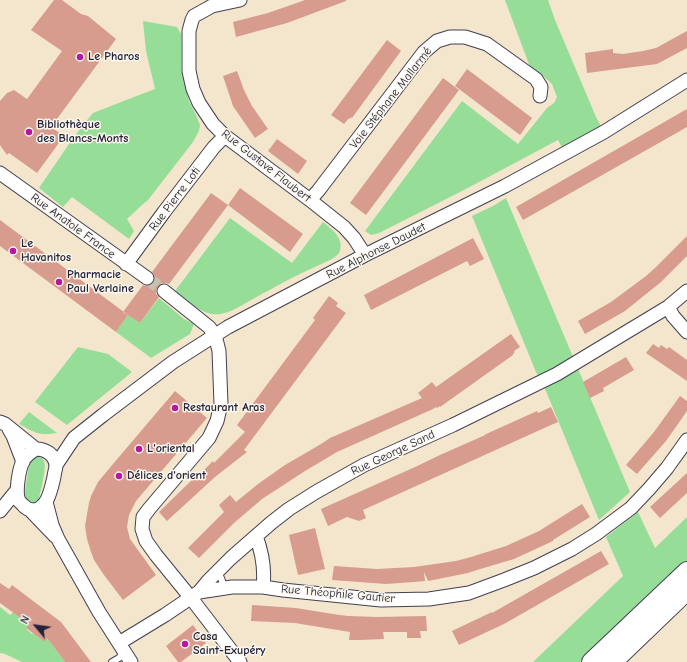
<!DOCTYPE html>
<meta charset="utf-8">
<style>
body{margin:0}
#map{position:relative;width:687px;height:662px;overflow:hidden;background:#f3e6cc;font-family:"Comic Neue",sans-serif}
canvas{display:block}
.north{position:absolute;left:16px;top:606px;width:40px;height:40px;-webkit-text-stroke:3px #fbf7ec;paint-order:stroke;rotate:299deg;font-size:11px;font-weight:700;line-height:16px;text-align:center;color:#22223b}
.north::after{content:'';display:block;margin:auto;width:14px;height:18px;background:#22223b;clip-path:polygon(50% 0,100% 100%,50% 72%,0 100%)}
</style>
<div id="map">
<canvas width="687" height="662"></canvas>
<div class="north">N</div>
</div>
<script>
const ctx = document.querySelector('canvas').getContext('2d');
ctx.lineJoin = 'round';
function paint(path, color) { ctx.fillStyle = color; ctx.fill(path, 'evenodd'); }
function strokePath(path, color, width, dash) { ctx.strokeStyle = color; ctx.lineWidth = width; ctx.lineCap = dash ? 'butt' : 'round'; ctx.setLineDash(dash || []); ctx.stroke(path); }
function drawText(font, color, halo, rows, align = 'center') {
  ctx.font = font + ' "Comic Neue",sans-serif'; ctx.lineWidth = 3; ctx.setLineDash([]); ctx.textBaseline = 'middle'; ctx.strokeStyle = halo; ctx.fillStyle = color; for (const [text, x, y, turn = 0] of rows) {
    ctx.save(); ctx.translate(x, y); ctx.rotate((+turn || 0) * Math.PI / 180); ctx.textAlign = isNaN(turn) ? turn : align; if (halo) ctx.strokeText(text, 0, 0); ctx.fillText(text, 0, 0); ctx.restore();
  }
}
const green = new Path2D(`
 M505,0H548L555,20L596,117L604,132L565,153L558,140L464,190L379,233L371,235L365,231L462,101L518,144L547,108L554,103L557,97L552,84L542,75L530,67Z
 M143,21L177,27L181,34V69L189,101L196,115L200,125L199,131L193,142L148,200L142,205L127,219L134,231L129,239L72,197L63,207L39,188L73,138L93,113L134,97L155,89L146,51Z
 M506,198L630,492L599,520L546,391L536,372L472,216L493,206Z
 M230,218L292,263L323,222C332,229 344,238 340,251C337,259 322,263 315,267C294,276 273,288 253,299C244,304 230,313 220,314C204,317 186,300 175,291Z
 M159,298L184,319L194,324L190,334L151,358L116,332L128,315L140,323Z
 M78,347L108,354L132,372L67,425L35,402Z
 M29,412L57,433C38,436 36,433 19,424Z
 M36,456C39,457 43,458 44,461C47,468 40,494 38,502L32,505L24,498L29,465L31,460Z
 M638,512L655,548L687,517V561L580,662H533L623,576L606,537Z
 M0,607L10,615L13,612L29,624L26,629L32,634L33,633L45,642L47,638L65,662H22L5,654L0,653Z`);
const building = new Path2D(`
 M54,0H62L81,14L88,16L116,39L51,127L64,136L37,173L9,153L7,155L2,148L0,145V101L7,93L14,90L27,99L62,51L31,30Z
 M305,0H346V1L287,23L236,37L233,22L268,13Z
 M687,31V48L657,64L587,73L585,53L613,49V53L623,54L643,51L656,48Z
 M387,40L401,51L352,118L351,117L350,119L349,118L344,124L331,115Z
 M467,69L532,118L520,135L455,86Z
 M237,71L244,90L252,106L268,129L255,138L233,106L223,76Z
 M443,78L459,90L366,215L350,203Z
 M687,109V127L523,220L516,207Z
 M277,139L307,161L298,174L268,151Z
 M240,188L303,234L290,252L228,205Z
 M211,193L228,205L169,284L165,283H161L158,286L156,290V294L159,297L140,323L123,312L143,285L147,286L150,285L153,283L155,278L154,275L152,272Z
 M0,220L128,315L116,332L0,246Z
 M687,236V256L661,282L625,311L585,334L578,321L611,302L646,276L656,267Z
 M473,238L484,259L470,266L467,261L371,310L364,295Z
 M329,296L338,303L336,306L346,313L244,450L247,452L215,477L167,521L159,512L195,477L196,478L213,461L214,463L245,432L237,425L315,320L313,318Z
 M511,334L520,347L514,351L515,352L513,354V355L440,407V406L437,408L436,407L433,409L337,452L305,471L262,499L234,523L199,558L188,548L224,512L219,505L230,495L236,502L258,484L285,465L321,444L330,438L422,398L418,393L432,382L436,387Z
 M653,344L659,348L661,345L667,349L669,347L687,360V381L646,353Z
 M626,357L634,370L603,388L604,391L590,398L583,382Z
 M175,391L207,418L136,501L129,515L127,527L130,539L156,575L123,600L104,575L94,560L91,552L87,539L85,526L89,503L91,496L98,482L113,464Z
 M680,396L687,401V411L666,441L637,474L626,465L654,432Z
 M551,407L558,422L551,425L363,510L366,518L359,521L347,517L328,526L321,509L415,467L440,455L483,436H485L484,435L537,411L538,413Z
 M687,473V493L660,518L650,507Z
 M582,504L590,517L553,540V541L514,559L477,570L468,573L428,581L424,572L425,581L414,582L386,584L332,580L334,566L377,569L414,567L456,561L471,557L506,546L539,531Z
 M315,528L325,569L298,575L289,535Z
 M601,551L609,564L504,624L459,645L452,631L492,612V613Z
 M0,583L9,589L12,585L61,622L91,662H65L47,638L45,642L26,628L29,624L0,603Z
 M252,605L296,608L333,614L348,616L377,617L426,616L427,631H420L421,638H407V632H383L384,639L360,640H349L350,632L295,623L251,621Z
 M193,625L206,643L181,662H178L166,646Z`);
const streetTunnel = new Path2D(`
 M147,278L164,291`);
const lane = new Path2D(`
 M218,571L225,588
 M112,662L119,658L124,652`);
const street = new Path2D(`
 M240,0L212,6L194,16L192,20L189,31V71L193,89L199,103L213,124L225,136L310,200L344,227L354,238L365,255
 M0,173L147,278
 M310,200L318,191L424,52L437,41L450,37H465L487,44L536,79L541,87L540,96
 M126,264L164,212L214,147L225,136
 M164,291L209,327L215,335L219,351L221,404L217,421L209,438L149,509L143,517L142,529L146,541L156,555L191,598L240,662
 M668,307L673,316L687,332
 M0,422L5,424L36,449
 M9,429L13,436L23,462
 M36,449C46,449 55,455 56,465C56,469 54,474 54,477C51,489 48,508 34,510C30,510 26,509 23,505C22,504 20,502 19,501C15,493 19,469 23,461C26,455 31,452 36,449Z
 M56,465L74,438L103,415L173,362L228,327L365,255L505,186L604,132L687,80
 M46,502L52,525L58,539L99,612L131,662
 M30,510L55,536
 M0,511L17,490
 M256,536C262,552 265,570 263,587
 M199,592L232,587H263L283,590L381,600L429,599L469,593L504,580L534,568L572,549L596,534L631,508L649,489L667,468L687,440
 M119,643L165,615L199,592L208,581L231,558L271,523L289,509L316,492L364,465L453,425L557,374L668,307L687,291`);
const secondary = new Path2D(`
 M591,662L687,571
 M613,662L687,591`);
const markers = [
 [80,57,4,"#b5179e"],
 [29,132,4,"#b5179e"],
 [13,251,4,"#b5179e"],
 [59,282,4,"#b5179e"],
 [175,408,4,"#b5179e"],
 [139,449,4,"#b5179e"],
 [119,476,4,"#b5179e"],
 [185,644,4,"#b5179e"]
];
const poiNames = [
 ["Le Pharos",88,57],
 ["Bibliothèque",37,125],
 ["des Blancs-Monts",37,139],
 ["Le",21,244],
 ["Havanitos",21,258],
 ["Pharmacie",67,275],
 ["Paul Verlaine",67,289],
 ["Restaurant Aras",183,408],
 ["L'oriental",147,449],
 ["Délices d'orient",127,476],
 ["Casa",193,637],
 ["Saint-Exupéry",193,651]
];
const streetNames = [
 ["Voie Stéphane Mallarmé",391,98,-52],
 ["Rue Gustave Flaubert",266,166,38],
 ["Rue Pierre Loti",175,199,-53],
 ["Rue Anatole France",73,226,36],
 ["Rue Alphonse Daudet",376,251,-27],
 ["Rue George Sand",393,453,-25],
 ["Rue Théophile Gautier",338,594,5]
];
paint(green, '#96de98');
paint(building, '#d79c8e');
strokePath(streetTunnel, '#c9bfaf', 13, [13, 6]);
strokePath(lane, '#413f51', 8);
strokePath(street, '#413f51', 15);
strokePath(secondary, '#413f51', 20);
strokePath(lane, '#fff', 6);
strokePath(street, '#fff', 13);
strokePath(secondary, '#fff', 18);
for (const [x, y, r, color] of markers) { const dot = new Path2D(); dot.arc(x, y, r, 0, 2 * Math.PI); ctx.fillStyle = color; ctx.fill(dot); strokePath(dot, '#fbf7ec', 1.5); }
drawText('bold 12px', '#22223b', '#fbf7ec', poiNames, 'left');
drawText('12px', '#22223b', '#fbf7ec', streetNames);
</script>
